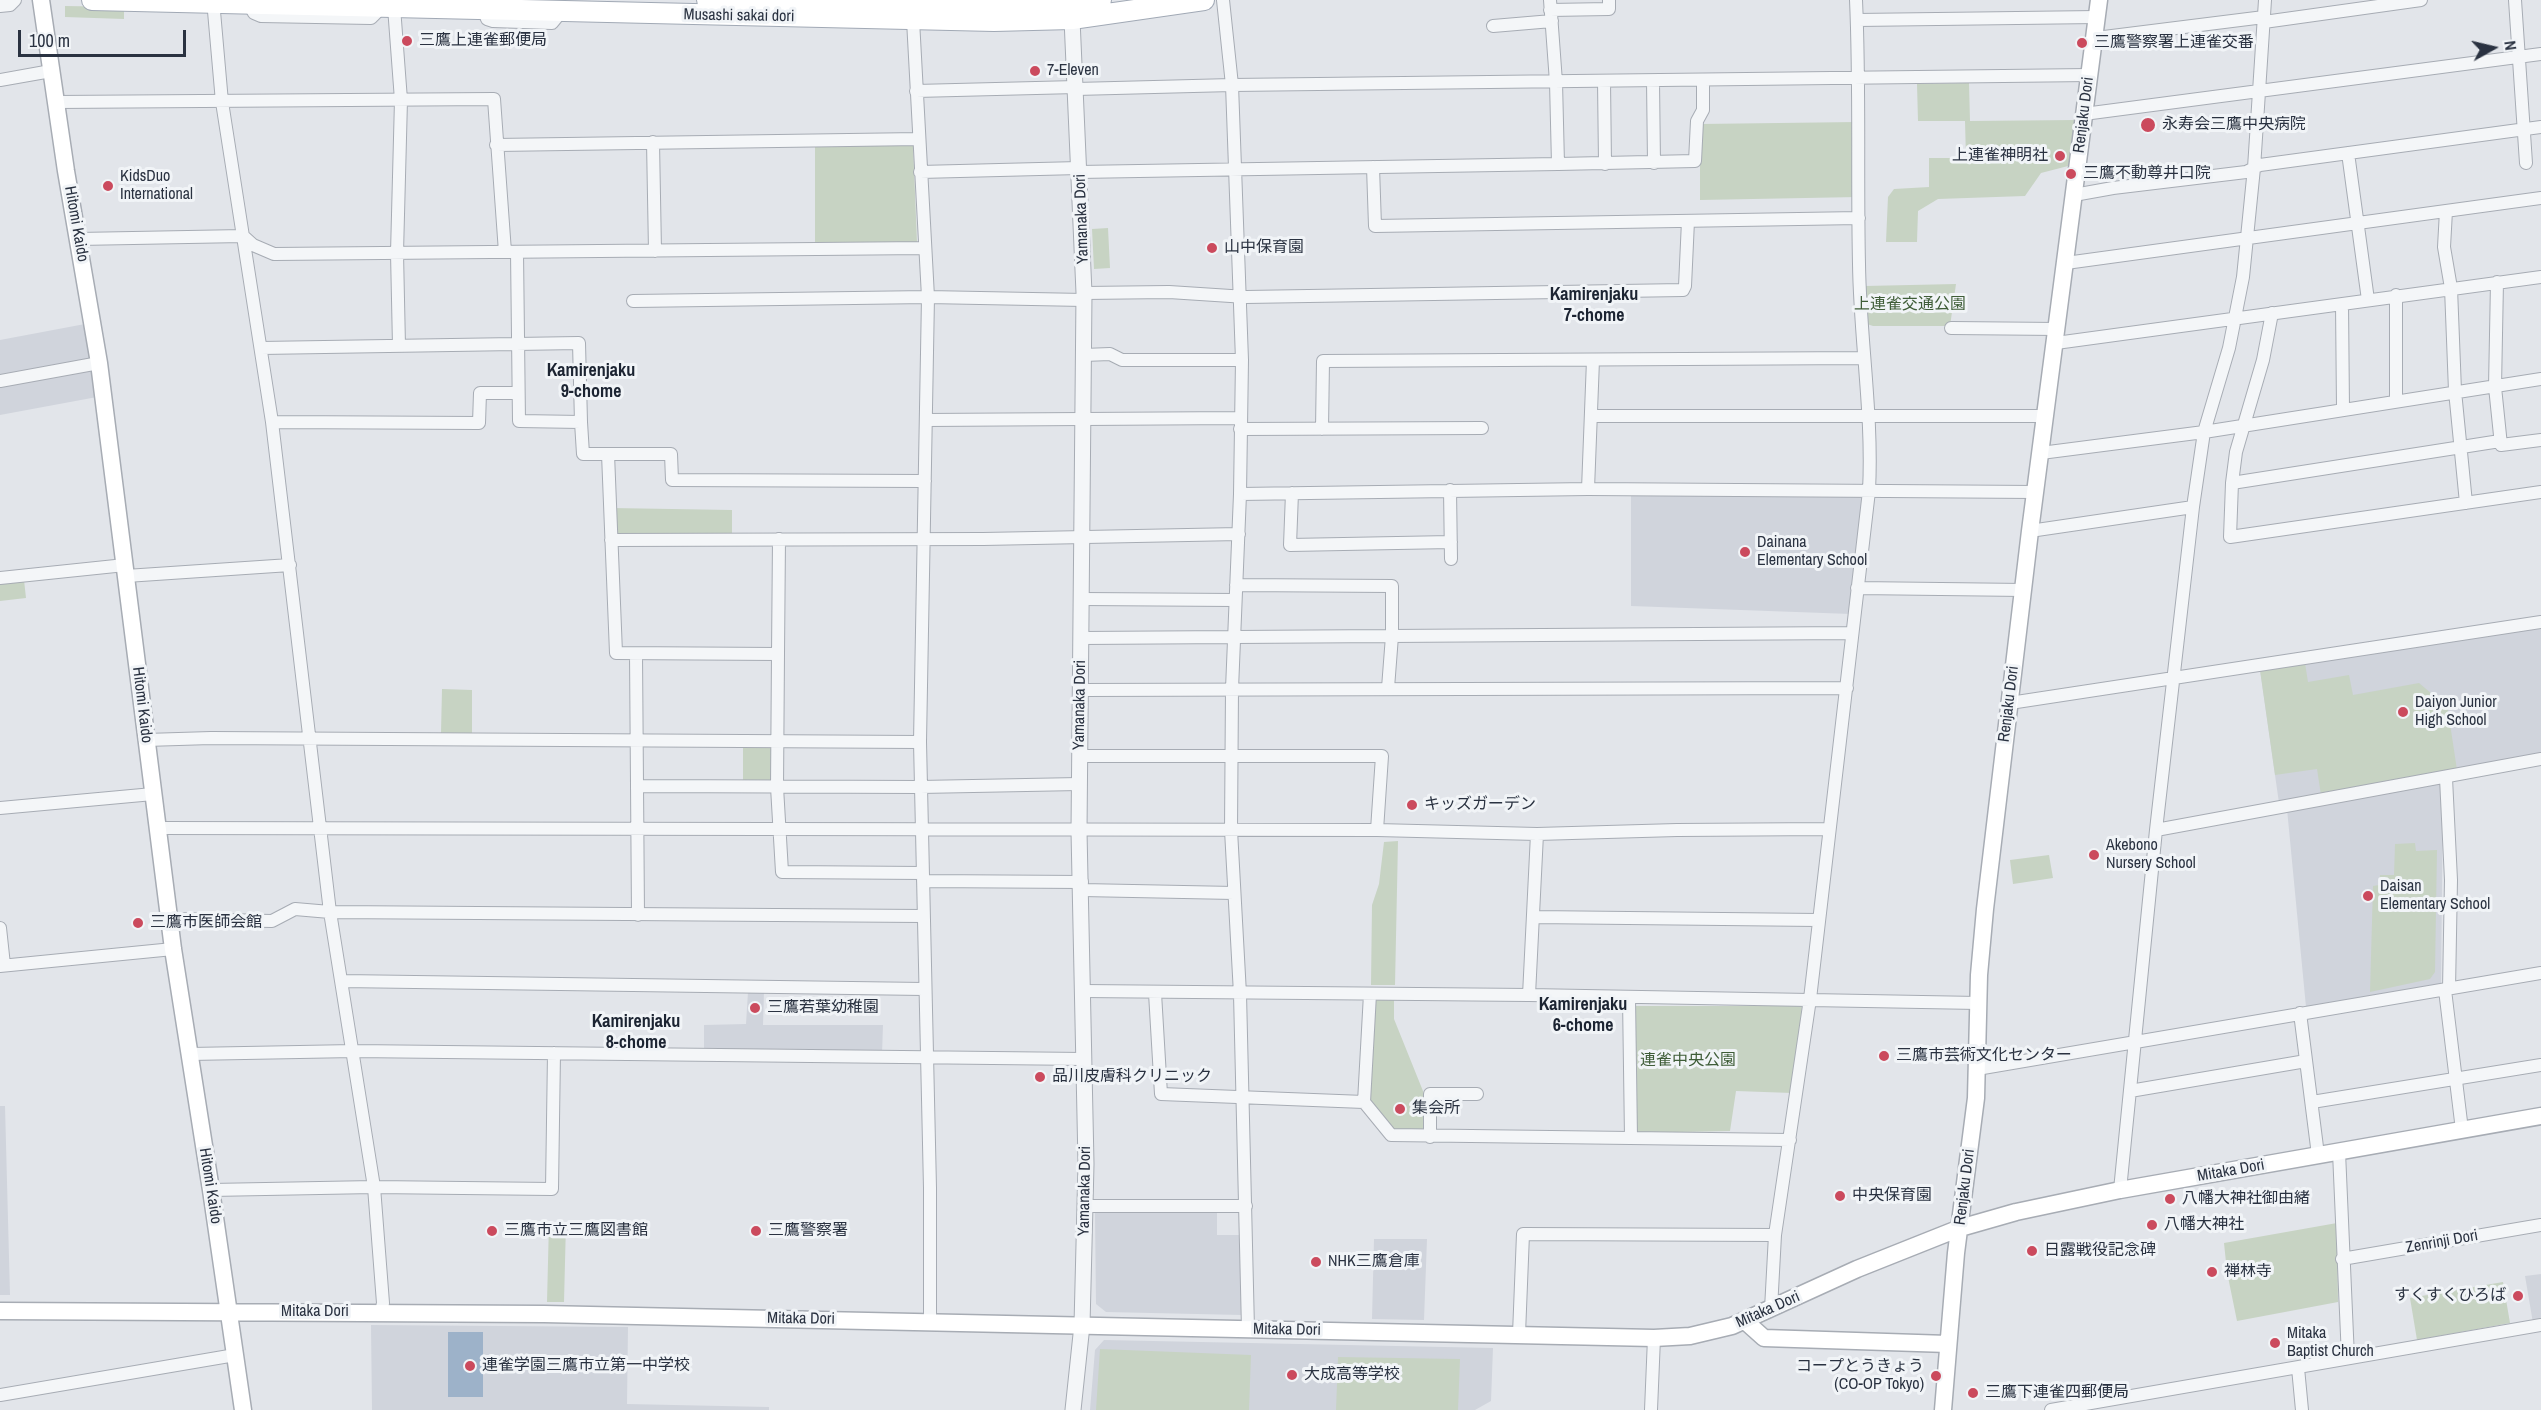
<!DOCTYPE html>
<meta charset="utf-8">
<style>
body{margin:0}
#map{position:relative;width:2541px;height:1410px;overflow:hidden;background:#e2e5ea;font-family:"Archivo Narrow",sans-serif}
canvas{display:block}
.north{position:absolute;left:2463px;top:18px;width:60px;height:60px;-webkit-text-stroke:4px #f1f4f7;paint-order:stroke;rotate:82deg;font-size:16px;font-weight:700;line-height:24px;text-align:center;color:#2a3241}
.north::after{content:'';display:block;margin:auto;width:21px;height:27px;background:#2a3241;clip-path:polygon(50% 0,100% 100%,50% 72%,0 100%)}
.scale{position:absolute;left:18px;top:30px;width:168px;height:27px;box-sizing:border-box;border:3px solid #2a3241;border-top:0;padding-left:8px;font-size:18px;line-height:21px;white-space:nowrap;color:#2a3241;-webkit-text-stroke:4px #f1f4f7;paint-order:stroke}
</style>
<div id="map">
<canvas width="2541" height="1410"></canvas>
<div class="north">N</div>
<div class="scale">100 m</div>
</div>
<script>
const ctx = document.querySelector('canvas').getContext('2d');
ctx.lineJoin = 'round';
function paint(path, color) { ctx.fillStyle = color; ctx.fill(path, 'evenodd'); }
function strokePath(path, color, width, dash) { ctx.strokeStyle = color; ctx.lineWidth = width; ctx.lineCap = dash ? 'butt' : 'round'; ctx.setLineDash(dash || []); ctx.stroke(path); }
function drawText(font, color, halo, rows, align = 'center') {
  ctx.font = font + ' "Archivo Narrow","Noto Sans JP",sans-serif'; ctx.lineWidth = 6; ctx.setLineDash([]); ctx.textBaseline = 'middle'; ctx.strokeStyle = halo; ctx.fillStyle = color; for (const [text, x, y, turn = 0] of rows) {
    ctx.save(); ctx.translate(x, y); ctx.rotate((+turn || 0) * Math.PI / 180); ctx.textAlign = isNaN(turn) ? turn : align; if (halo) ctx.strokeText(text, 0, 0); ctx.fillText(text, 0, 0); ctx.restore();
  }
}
const built = new Path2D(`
 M85,324L97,397L0,415V340Z
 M1631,494L1866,497L1851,614L1631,606Z
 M2541,623V754L2279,803L2260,670Z
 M2443,783L2441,987L2306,1007L2287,809Z
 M764,991L763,1025H883L882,1054L704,1053V1025L746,1024L748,992Z
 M0,1106H5L10,1295H0Z
 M1095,1213H1217V1235H1242V1315L1106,1312L1096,1304Z
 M1374,1239H1427L1424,1320L1372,1319Z
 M2541,1274V1321L2533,1323L2525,1276Z
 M371,1325L628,1327L627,1404L769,1407V1410H372Z
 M1104,1340L1493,1348L1491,1401L1475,1410H1090L1095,1350Z`);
const green = new Path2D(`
 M65,6L124,7V19L65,17Z
 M1969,83L1970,121L2076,120L2072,165L2041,173L2025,196L1938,199L1918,211L1917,242H1886L1888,197L1894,189L1929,187V158H1966L1965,121H1918L1917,84Z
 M1857,122L1858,197L1700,200V124Z
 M913,144L917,242L815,244V145Z
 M1108,228L1110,268L1094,269L1092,229Z
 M1956,284L1950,326H1873L1867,324L1865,286Z
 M611,508L732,510V539L611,540Z
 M24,580L26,598L0,601V583Z
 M2305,663L2308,682L2349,675L2353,695L2419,683L2432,694L2446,697L2457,770L2321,795L2317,769L2275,775L2260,670Z
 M442,689L472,690V733H441Z
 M743,743H773V782H743Z
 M1398,841L1395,985H1371L1372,905L1379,884L1384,842Z
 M2415,843L2416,851L2437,850L2435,972L2430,979L2370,992L2373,886L2379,885L2380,875H2394L2395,844Z
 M2049,855L2053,878L2013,884L2010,860Z
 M1373,998H1394V1019L1425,1096L1426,1131L1395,1130L1368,1103Z
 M1633,1006H1802L1792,1093L1736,1091L1730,1131L1634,1133Z
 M549,1222L566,1223L564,1302H547Z
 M2337,1223L2338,1302L2237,1321L2227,1272L2224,1243Z
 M2503,1282L2510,1323L2417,1340L2410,1298Z
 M1100,1349L1251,1355L1249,1410H1096Z
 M1338,1357L1460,1359L1458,1410H1336Z`);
const water = new Path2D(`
 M448,1332H483V1397H448Z`);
const minor = new Path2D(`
 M213,0L222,102L272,422L330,912L374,1187L383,1303L381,1312
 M1223,0L1232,85L1242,360L1240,494L1232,689L1231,830L1240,994L1248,1329
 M2515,0L2526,163
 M249,4L254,13L261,16L371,18L382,7
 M0,6L10,5L15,0
 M394,7L401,100L397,253L399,346
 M484,9L487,19L493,21L552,23L561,12
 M1550,10L1609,9V0
 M913,20L928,297L920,742L930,1188V1321
 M1857,20L2097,17
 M2264,22L2421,0
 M1493,26L1552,21
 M2095,36L2104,37L2264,17
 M0,80L51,71
 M1604,81L1605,164
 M1653,81L1654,163
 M1076,89L1232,85L2089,75
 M916,91L1076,87
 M56,102L494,99L505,252
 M2084,114L2541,54
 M653,142L655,251
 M496,145L919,139
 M2348,153L2368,300
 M1558,164L1695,161L1697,121L1703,110V80
 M1373,167L1375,226L1859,218
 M920,172L1079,168
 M1079,172L1558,164L1556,82L1550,0
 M2074,195L2113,188L2246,172L2260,165L2541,127
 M2446,211L2444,247L2451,288L2455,391L2466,503
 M78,239L243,236L253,245L274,254L925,248
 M517,252L519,421L581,422L583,454H671L672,480L925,481
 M2066,263L2541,198
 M2497,282L2495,387L2501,445L2541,440
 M1084,293L1169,292L1246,297L1683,290L1685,286L1688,221
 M2396,295V400
 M633,301L928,297L1084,300
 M2342,304L2343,409
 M2272,313L2263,360L2236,452L2232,483L2230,537L2541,492
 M1951,328L2058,329
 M2056,343L2541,277
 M261,348L579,343L581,422
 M1084,355L1110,354L1122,360H1242
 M0,381L99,363
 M1591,416H2046
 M926,420L1240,418
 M272,422L479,423L480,393H518
 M1240,429L1482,428
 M1322,429L1323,361L1864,358
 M2041,453L2204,432L2541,379
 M608,454L616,653L778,654L779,539
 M2232,483L2500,441
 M1588,489L1593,360
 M1450,490L1451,559
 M1292,493L1290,545L1451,542
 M1240,494L1588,489L2036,492
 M2030,531L2193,507
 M611,540L983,539L1239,534
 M126,576L290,565
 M0,578L125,565
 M1236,585L1392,586V636L1388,688
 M1857,588L2024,590
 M1082,599L1235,600
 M1081,638L1852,633
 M636,654L638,915
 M778,654L777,787L782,872L923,873
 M1081,690L1847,688
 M2010,703L2541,622
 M146,740L211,738L920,742
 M1080,756H1382L1377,830
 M2446,778L2451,880L2449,989L2445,990L2462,1130
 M637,786L920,787L1079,784
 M0,808L153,794
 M157,828L1377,830L1537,834L1677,830L1828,829
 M2156,830L2541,759
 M923,881L1082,882
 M1082,890L1234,893
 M1533,917L1818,920
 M169,919L272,921L295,909L330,912L923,916
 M0,928L4,965
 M0,966L173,949
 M342,981L924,989
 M1083,991L1529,995L1978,1003
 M1155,993L1161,1094L1364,1102
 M1370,994L1364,1102L1391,1135L1790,1140
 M1529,995L1537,834
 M1629,998L1631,1138
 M2300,1013L2318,1155
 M190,1054L354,1051L1084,1059
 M1977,1069L2541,973
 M2130,1091L2306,1061
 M2312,1102L2541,1065
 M1430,1137V1094H1477
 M2339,1152L2348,1358
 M211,1190L374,1187L552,1189L554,1053
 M2120,1190L2156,830L2193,507L2204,432L2229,348L2243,277L2254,168L2265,0
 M1084,1206H1246
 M2342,1259L2541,1225
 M1771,1309L1775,1235L1810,999L1869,491C1873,415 1860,340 1859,264C1857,176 1860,88 1856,0
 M1519,1334L1523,1234L1775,1235
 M2298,1368L2302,1410
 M0,1395L235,1355
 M1651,1410L1654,1338
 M2051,1410L2541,1325`);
const tertiary = new Path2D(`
 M1070,9L1072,19L1084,293L1079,831L1086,1164L1082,1325L1073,1410`);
const secondary = new Path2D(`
 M41,0L66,171L99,363L173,949L211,1190L243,1410
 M0,1311L544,1314L1654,1338L1690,1336L1732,1326L1857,1269L1960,1228L2016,1212L2120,1190L2541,1116
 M1745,1321L1764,1338L1948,1344
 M1943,1410L1956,1253L1976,1098L1979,975L1985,909L2030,531L2099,0`);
const primary = new Path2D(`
 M92,0L994,21L1072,19L1204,0
 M707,0L996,6L1101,0`);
const markers = [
 [407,41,6,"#cb4a5d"],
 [2082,43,6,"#cb4a5d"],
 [1035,71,6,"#cb4a5d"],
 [2148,125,8,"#cb4a5d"],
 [2060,156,6,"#cb4a5d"],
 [2071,174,6,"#cb4a5d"],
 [108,186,6,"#cb4a5d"],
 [1212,248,6,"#cb4a5d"],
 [1745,552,6,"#cb4a5d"],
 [2403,712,6,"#cb4a5d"],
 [1412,805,6,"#cb4a5d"],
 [2094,855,6,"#cb4a5d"],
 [2368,896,6,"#cb4a5d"],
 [138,923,6,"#cb4a5d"],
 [755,1008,6,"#cb4a5d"],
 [1884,1056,6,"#cb4a5d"],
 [1040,1077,6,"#cb4a5d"],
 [1400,1109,6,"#cb4a5d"],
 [1840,1196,6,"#cb4a5d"],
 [2170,1199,6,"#cb4a5d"],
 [2152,1225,6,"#cb4a5d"],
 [492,1231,6,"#cb4a5d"],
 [756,1231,6,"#cb4a5d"],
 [2032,1251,6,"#cb4a5d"],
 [1316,1262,6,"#cb4a5d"],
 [2212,1272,6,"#cb4a5d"],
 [2518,1296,6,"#cb4a5d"],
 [2275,1343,6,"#cb4a5d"],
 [470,1366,6,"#cb4a5d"],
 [1292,1375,6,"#cb4a5d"],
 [1936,1376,6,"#cb4a5d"],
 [1973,1393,6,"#cb4a5d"]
];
const streetNames = [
 ["Musashi sakai dori",739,16,1],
 ["Renjaku Dori",2084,115,-83],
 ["Yamanaka Dori",1082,219,-92],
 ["Hitomi Kaido",76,224,80],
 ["Renjaku Dori",2009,704,-83],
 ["Hitomi Kaido",142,705,83],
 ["Yamanaka Dori",1080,705,-89],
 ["Mitaka Dori",2231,1171,-10],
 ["Hitomi Kaido",210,1186,81],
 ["Renjaku Dori",1965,1187,-83],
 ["Yamanaka Dori",1085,1191,-89],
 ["Zenrinji Dori",2442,1242,-10],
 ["Mitaka Dori",1768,1310,-24],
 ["Mitaka Dori",315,1312],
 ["Mitaka Dori",801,1319,1],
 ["Mitaka Dori",1287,1330,1]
];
const poiNames = [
 ["三鷹上連雀郵便局",419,41],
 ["三鷹警察署上連雀交番",2094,43],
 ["7-Eleven",1047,71],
 ["永寿会三鷹中央病院",2162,125],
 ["上連雀神明社",2048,156,"right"],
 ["三鷹不動尊井口院",2083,174],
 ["KidsDuo",120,177],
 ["International",120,195],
 ["山中保育園",1224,248],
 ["Dainana",1757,543],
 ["Elementary School",1757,561],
 ["Daiyon Junior",2415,703],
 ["High School",2415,721],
 ["キッズガーデン",1424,805],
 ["Akebono",2106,846],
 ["Nursery School",2106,864],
 ["Daisan",2380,887],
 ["Elementary School",2380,905],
 ["三鷹市医師会館",150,923],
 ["三鷹若葉幼稚園",767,1008],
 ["三鷹市芸術文化センター",1896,1056],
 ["品川皮膚科クリニック",1052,1077],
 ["集会所",1412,1109],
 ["中央保育園",1852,1196],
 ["八幡大神社御由緒",2182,1199],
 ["八幡大神社",2164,1225],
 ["三鷹市立三鷹図書館",504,1231],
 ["三鷹警察署",768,1231],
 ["日露戦役記念碑",2044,1251],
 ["NHK三鷹倉庫",1328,1262],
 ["禅林寺",2224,1272],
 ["すくすくひろば",2506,1296,"right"],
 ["Mitaka",2287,1334],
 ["Baptist Church",2287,1352],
 ["連雀学園三鷹市立第一中学校",482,1366],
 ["コープとうきょう",1924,1367,"right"],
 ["(CO-OP Tokyo)",1924,1385,"right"],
 ["大成高等学校",1304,1375],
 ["三鷹下連雀四郵便局",1985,1393]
];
const parkNames = [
 ["上連雀交通公園",1910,305],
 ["連雀中央公園",1688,1061]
];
const neighbourhoodNames = [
 ["Kamirenjaku",1594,295],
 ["7-chome",1594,316],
 ["Kamirenjaku",591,371],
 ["9-chome",591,392],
 ["Kamirenjaku",1583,1005],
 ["6-chome",1583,1026],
 ["Kamirenjaku",636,1022],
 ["8-chome",636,1043]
];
paint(built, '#d0d4dc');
paint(green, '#c7d3c3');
paint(water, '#9db2c9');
strokePath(minor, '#a7acb4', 14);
strokePath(tertiary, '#a7acb4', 17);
strokePath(secondary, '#a7acb4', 19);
strokePath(primary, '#a1a9b5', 22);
strokePath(minor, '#f4f6f8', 12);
strokePath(tertiary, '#f4f6f8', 15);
strokePath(secondary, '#fff', 16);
strokePath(primary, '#fff', 20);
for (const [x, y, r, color] of markers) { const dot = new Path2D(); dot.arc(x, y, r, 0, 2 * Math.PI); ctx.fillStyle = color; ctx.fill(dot); strokePath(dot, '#f1f4f7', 2); }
drawText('16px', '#2a3241', '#f1f4f7', streetNames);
drawText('16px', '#2a3241', '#f1f4f7', poiNames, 'left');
drawText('16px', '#3f5d38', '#f1f4f7', parkNames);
drawText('bold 18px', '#1c2432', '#f1f4f7', neighbourhoodNames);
</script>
